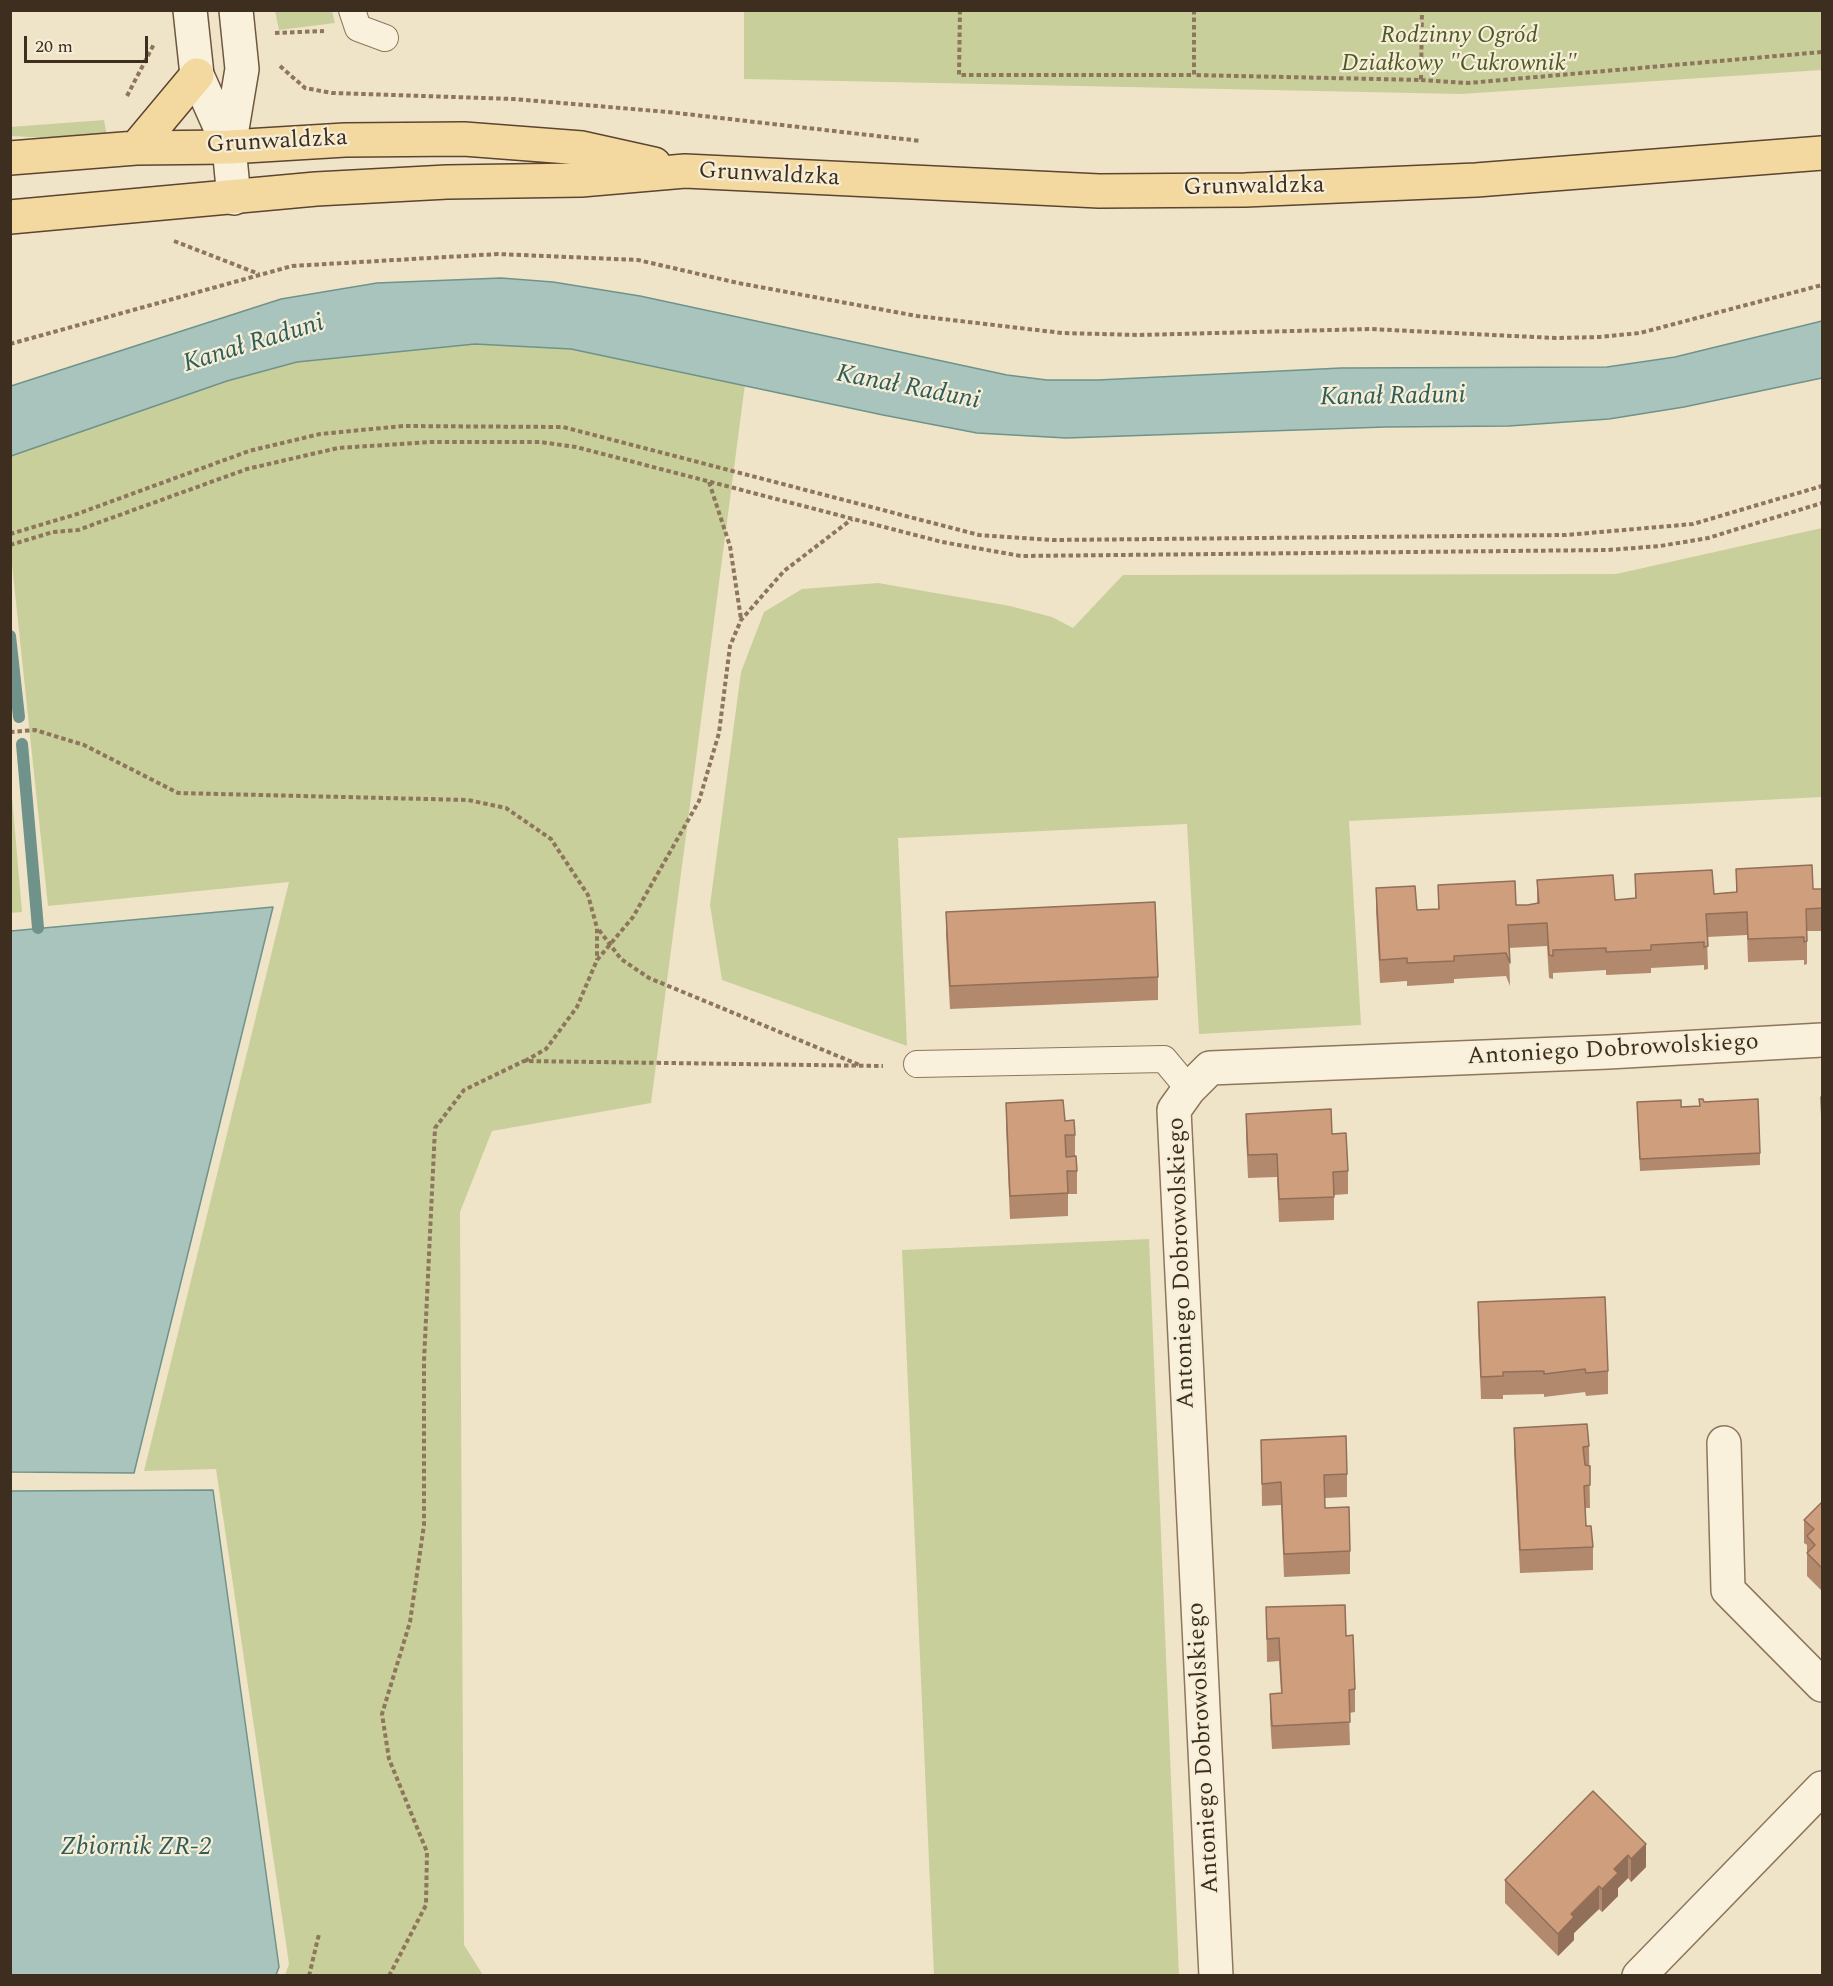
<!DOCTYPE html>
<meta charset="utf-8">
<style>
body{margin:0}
#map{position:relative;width:1833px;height:1986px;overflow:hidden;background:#f0e4c8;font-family:Spectral,serif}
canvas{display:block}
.frame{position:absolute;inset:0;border:12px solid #3d2e20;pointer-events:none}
.scale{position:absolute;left:24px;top:36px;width:124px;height:27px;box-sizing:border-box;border:3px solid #3d2e20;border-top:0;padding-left:8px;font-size:18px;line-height:21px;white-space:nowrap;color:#3d2e20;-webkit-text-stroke:4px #f7eed8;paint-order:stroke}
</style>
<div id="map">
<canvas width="1833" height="1986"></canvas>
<div class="frame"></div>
<div class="scale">20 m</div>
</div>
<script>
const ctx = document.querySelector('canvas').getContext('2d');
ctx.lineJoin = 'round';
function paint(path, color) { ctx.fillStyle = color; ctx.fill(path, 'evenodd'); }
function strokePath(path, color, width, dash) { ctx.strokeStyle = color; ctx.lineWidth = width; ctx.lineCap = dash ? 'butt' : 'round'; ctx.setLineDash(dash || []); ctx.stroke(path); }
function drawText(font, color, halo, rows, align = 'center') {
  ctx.font = font + ' Spectral,serif'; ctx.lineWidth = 4.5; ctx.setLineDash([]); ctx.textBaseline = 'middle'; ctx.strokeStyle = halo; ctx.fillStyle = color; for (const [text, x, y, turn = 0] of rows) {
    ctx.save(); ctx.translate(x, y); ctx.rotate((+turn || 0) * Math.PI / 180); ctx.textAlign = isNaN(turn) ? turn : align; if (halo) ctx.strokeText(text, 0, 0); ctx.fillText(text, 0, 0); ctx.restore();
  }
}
const green = new Path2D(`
 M275,11H332L335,23L279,30Z
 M744,11H1822V70L1461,94L744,79Z
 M104,120L107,136L64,139L11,136L10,127Z
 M475,344L571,349L745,384L651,1103L492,1131L460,1212L464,1945L483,1975H285L289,1964L216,1469L144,1471L289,882L48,906L11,555L10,456L227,381L297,362Z
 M1822,528V797L1349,821L1361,1025L1199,1034L1187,824L898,838L907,1046L722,980L710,905L741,672L764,612L802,589L878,583L1010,606L1052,617L1073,628L1123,575L1616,574Z
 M11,785L22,912L11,913H10Z
 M1149,1239L1179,1975H934L902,1250Z`);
const water = new Path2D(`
 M501,278L553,282L640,296L1007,375L1047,380H1098L1341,368L1607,367L1675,357L1822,321V378L1684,407L1609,419L1509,426L1385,427L1066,438L977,433L883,415L571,349L475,344L297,362L227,381L11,456V386L281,299L377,283Z
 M273,907L134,1473L11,1472V931Z
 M213,1490L279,1967L276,1975H11V1491Z`);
const stream = new Path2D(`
 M10,636L19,717
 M22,744L38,928`);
const path = new Path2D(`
 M960,10L959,75H1194
 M1194,10V75L1421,80L1422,10
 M275,33L324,31
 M280,66L305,88L332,93L513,99L668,112L921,141
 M1421,80L1468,83L1822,52
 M127,96L154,44
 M174,241L259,274
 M10,344L292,266L498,254L638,260L738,283L917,316L1062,333L1139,335L1370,329L1555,338L1600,337L1640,333L1822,285
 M709,482L730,546L741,619
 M10,534L77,514L249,451L320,434L403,426L563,427L979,535L1053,540L1566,535L1693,524L1822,486
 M10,545L53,532L78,530L247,469L338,448L430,442H540L576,447L942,542L1021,556L1608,550L1660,546L1708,538L1822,503
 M10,732L35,730L84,745L178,793L468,800L506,808L551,839L588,895L597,928V960
 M599,930L621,959L649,978L862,1066
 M525,1061L546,1049L577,1007L597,960L633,917L699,801L719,733L730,646L741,620L784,571L852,519
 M309,1976L319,1934
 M389,1976L426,1905L427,1852L389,1759L382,1714L410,1622L424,1525V1361L435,1128L464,1090L524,1061L883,1066`);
const lane = new Path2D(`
 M352,10L358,28L385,38
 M917,1064L1164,1059L1189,1089`);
const street = new Path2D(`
 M1724,1443L1728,1590L1822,1685
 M1216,1976L1174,1110L1189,1089L1210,1068L1608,1052L1822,1040
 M1639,1976L1822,1788`);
const secondary = new Path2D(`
 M190,10L197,75L229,147
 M234,198L229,147L242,69L236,10`);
const primary = new Path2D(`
 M136,148L197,75
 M10,158L136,148L229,147L345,140L464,139L582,148L654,164
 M10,217L316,189L447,182L581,180L685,171L1099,191L1245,190L1476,180L1822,153`);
const wall = new Path2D(`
 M1736,869L1813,889H1822V931H1807V964L1804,965V960L1748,962L1747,935L1707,937L1708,969L1704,970V965L1651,968V973L1606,975V970L1553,973V979L1549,978L1547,946L1509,948L1510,986L1506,976L1454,979V983L1407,986V981L1380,983L1376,911V888L1417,910L1438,909V885L1516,905H1527L1537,903V880L1615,900L1635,898V874L1714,894L1736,892Z
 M946,912L1158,977V1000L950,1009L946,935Z
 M1821,1097H1822V1145L1821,1120Z
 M1699,1099L1704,1102L1760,1153V1165L1640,1171L1637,1102L1681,1107L1699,1106Z
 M1006,1103L1065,1121L1075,1135V1156L1077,1171V1194H1068V1216L1010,1219L1006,1126Z
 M1246,1114L1332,1134L1348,1171V1194L1334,1195V1220L1279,1222L1277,1177L1248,1178L1246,1136Z
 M1478,1302L1608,1371V1394L1586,1396L1585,1392L1544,1397V1394L1503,1395V1399H1481L1478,1325Z
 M1514,1428L1589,1446L1590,1508H1585L1586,1526L1593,1547V1570L1520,1573L1514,1451Z
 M1261,1440L1347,1474V1497L1325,1498V1508L1350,1551V1574L1284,1577L1281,1505L1262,1506Z
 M1822,1502V1591L1807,1576V1545L1804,1543V1520Z
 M1266,1607L1346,1636L1355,1689V1712L1349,1713L1350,1745L1272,1749L1270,1717V1694L1281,1693L1279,1661L1267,1662Z
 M1593,1791L1646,1867L1631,1882L1628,1878L1618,1888V1896L1602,1912L1599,1909L1574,1933V1940L1558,1956L1505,1903V1880Z`);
const shadedWall = new Path2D(`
 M1646,1844V1867L1631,1882V1859Z
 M1628,1855V1878L1618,1888V1896L1602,1912V1889L1614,1869Z
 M1599,1886V1909L1574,1933V1940L1558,1956V1934L1571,1914Z`);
const building = new Path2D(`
 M1812,865L1813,889H1822V908L1806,909L1807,941L1804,942V937L1748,939L1747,912L1706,914L1708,946L1704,947V942L1651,945V950L1606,952V948L1553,950V956L1549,955L1547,923L1508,925L1510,963L1506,953L1454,956V961L1407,963V958L1380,960L1376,888L1415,886L1417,910L1439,909L1438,885L1515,881L1516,905H1527L1539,903L1537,880L1613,875L1615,900L1626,899L1636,898L1635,874L1712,870L1714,894L1725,893L1737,892L1736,869Z
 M1155,902L1158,977L950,986L946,912Z
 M1821,1097H1822V1122Z
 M1699,1099H1703L1704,1102L1758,1099L1760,1153L1640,1159L1637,1102L1681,1100V1107L1700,1106Z
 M1063,1100L1065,1121L1074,1120L1075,1135H1065L1066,1157L1076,1156L1077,1171H1067L1068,1193L1010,1196L1006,1103Z
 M1331,1109L1332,1134L1346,1133L1348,1171L1333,1172L1334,1197L1279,1199L1277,1154L1248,1155L1246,1114Z
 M1605,1297L1608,1371L1586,1373L1585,1369L1544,1374V1371L1503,1372V1376L1481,1377L1478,1302Z
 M1587,1424L1589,1446L1583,1447L1585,1465L1590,1466V1485L1584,1486L1586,1526H1591L1593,1547L1520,1550L1514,1428Z
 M1346,1436L1347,1474L1324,1475L1325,1508L1349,1507L1350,1551L1284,1554L1281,1482L1262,1484L1261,1440Z
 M1822,1502V1568L1807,1553L1815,1545L1807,1536L1814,1529L1804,1520Z
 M1345,1605L1346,1636L1353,1635L1355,1689L1349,1690L1350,1722L1272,1726L1270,1694L1282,1693L1279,1638L1267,1639L1266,1607Z
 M1593,1791L1646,1844L1631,1859L1628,1855L1614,1869L1618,1873L1602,1889L1599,1886L1571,1914L1574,1917L1558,1934L1505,1880Z`);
const parkNames = [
 ["Rodzinny Ogród",1459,37],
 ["Działkowy \"Cukrownik\"",1459,65]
];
const streetNames = [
 ["Grunwaldzka",277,143,-3],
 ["Grunwaldzka",769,176,3],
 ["Grunwaldzka",1254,188,-1],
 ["Antoniego Dobrowolskiego",1613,1051,-3],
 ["Antoniego Dobrowolskiego",1183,1263,-92],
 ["Antoniego Dobrowolskiego",1205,1748,-93]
];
const waterNames = [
 ["Kanał Raduni",254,345,-17],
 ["Kanał Raduni",908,389,11],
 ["Kanał Raduni",1393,398,-1],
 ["Zbiornik ZR-2",136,1849]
];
paint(green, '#c9cf9b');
paint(water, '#a9c4bc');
strokePath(water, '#6f938a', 1.5);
strokePath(stream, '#6f938a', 12);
strokePath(lane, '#8d765c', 28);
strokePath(street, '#8d765c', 36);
strokePath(secondary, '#6f573f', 36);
strokePath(primary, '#5b4430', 36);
strokePath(path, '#8d765c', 4, [4.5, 3]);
strokePath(lane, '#faf1dc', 26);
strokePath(street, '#faf1dc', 33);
strokePath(secondary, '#faf1dc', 33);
strokePath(primary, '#f3d9a0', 33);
paint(wall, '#b2896c');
paint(shadedWall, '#916f58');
paint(building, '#cf9f7d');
strokePath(building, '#916f58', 1.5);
drawText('italic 24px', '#4d5a26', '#f7eed8', parkNames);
drawText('24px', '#3d2e20', '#f7eed8', streetNames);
drawText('italic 26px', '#2f5d5a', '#f7eed8', waterNames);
</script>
